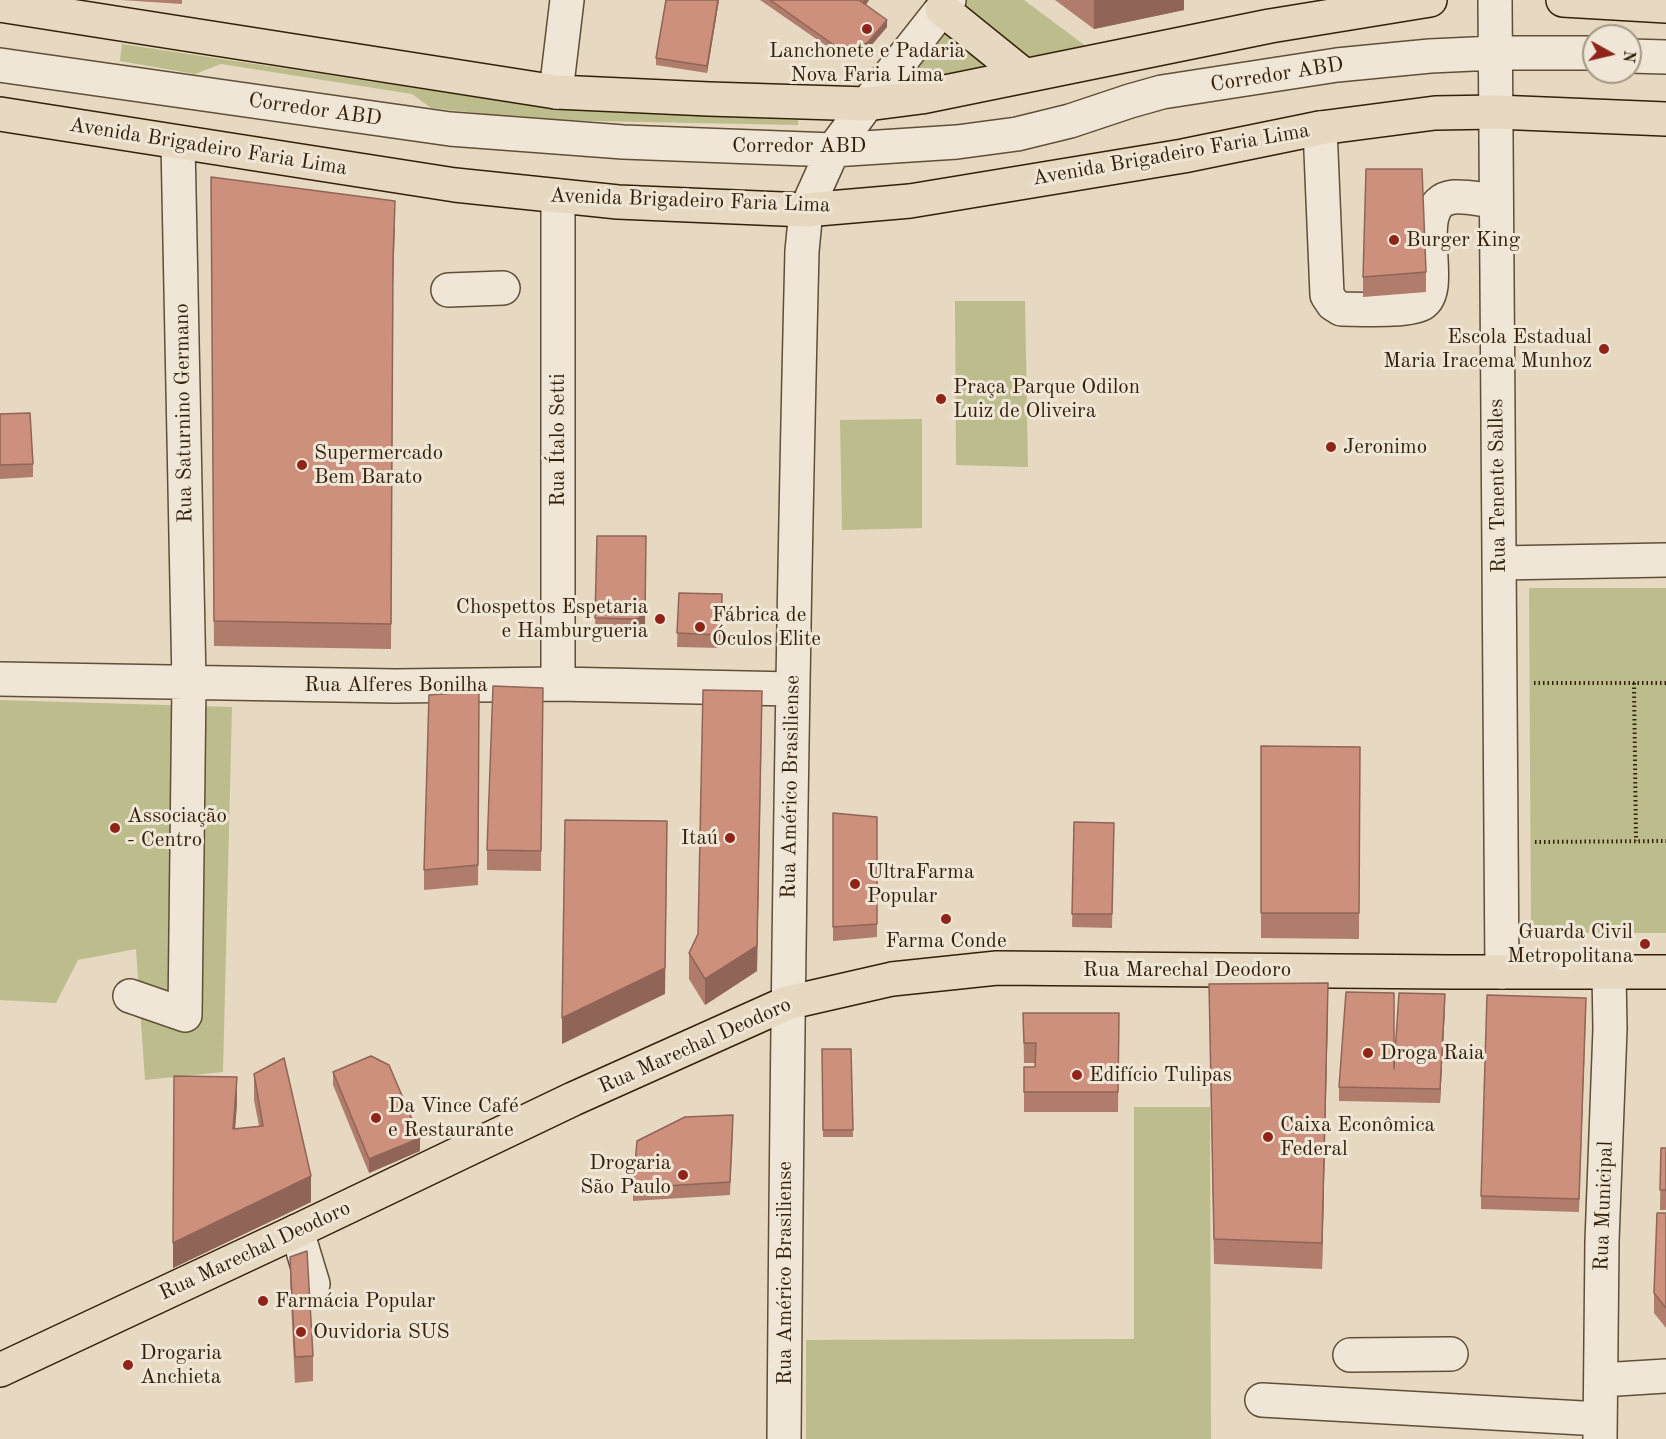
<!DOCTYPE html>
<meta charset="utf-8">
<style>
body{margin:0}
#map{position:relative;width:1666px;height:1439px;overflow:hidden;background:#e7d8c1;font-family:"Old Standard TT",serif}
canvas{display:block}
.north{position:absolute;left:1582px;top:24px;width:60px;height:60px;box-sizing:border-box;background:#efe6d7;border:2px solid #a49784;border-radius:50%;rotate:98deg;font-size:16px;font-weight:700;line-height:24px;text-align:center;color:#342008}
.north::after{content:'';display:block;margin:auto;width:21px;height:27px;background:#8f2418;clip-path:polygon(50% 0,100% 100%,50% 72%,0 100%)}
</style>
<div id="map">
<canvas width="1666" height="1439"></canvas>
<div class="north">N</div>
</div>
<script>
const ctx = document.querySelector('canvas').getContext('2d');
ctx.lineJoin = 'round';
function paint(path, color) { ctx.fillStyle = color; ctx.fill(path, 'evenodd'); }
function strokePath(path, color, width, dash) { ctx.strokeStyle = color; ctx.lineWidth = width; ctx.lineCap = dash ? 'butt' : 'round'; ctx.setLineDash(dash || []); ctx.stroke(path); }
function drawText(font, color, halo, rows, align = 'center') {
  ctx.font = font + ' "Old Standard TT",serif'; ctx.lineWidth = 6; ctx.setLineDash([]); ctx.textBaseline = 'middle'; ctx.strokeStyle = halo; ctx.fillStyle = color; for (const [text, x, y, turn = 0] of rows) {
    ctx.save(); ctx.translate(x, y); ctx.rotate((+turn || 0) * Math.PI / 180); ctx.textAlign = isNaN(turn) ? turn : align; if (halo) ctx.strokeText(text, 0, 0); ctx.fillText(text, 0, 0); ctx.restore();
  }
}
const green = new Path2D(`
 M967,0H1024L1087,47L1024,67L955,16Z
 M950,24L1006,70L900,87Z
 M122,44L514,103L628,113L798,120V125L542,120L431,108L412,94L221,64L195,74L120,61Z
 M955,301H1025L1028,467L956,465Z
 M922,419V528L842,530L840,420Z
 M1529,588H1666V933H1531Z
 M0,700L232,707L223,1072L145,1080L136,949L78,960L56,1003L0,1000Z
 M1134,1107H1210L1211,1439H806V1340L1134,1339Z`);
const path = new Path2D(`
 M1534,683H1666
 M1634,683L1636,841
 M1535,842L1666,841`);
const minor = new Path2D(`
 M1495,0L1502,972
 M1630,56L1666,57
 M0,65L450,129L623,142L833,150L957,142L1017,134L1070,121L1130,101L1162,92L1337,65L1430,56L1495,53H1594
 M556,92L567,0
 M1320,128L1327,295L1333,304L1341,309C1358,309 1411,312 1423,303C1447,286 1408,201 1454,197C1467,196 1483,200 1496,201
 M448,290L503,288
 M1499,563L1666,560
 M0,679L395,686L558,684L792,689
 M558,684V196
 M130,996L185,1015L189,683L178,143
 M297,1231L313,1284
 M1350,1355L1451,1354
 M1601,1380L1666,1376
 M1262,1400L1600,1419
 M784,1439C787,1043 792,647 802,251L806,210L833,150L867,104L949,0
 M1600,1439L1602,1241L1610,1029L1609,973`);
const major = new Path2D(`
 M1563,0L1666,6
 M0,5L556,92L709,99L867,104L921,97L1270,26L1430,0
 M942,9L1025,76
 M0,114L455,185L618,202L806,210L910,201L1183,156L1320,128L1435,113L1496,112L1666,119
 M0,1370L297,1231L573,1099L787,1003L892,979L997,968L1449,972H1666`);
const wall = new Path2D(`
 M121,0H182V4Z
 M666,0H719L707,73L656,65V58Z
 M760,0H869L866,5L887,27L869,48L855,58L841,56Z
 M1055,0H1184V10L1094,29Z
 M211,177L395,227L393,284L391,649L214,646Z
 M1426,272V292L1363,297V277Z
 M0,414L33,464V477L0,479Z
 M597,536L645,628L636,633L595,632Z
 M679,593L722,608L721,648L677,647Z
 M543,688L541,871L487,870V850Z
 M479,691L478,885L424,890V870Z
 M762,717L757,971L705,1005L689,979V953L698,934Z
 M1261,746L1360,747L1359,939L1261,938Z
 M833,813L877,817V937L833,941Z
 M1074,822L1114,823L1112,928L1072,927Z
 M1209,984L1328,1009L1322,1269L1214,1264Z
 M1445,1008L1440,1103L1339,1101V1087L1394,1069Z
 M1586,1011L1579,1212L1481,1209V1196Z
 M1023,1013H1119L1118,1112H1024V1067H1035V1063H1024Z
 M822,1049H851L853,1137H823Z
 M333,1072L420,1151L369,1173L333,1085Z
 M254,1074L311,1202L173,1268L237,1103L235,1129L259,1126L254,1100Z
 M733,1129L730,1195L633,1201V1188Z
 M1661,1148H1666V1210H1660Z
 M1666,1213V1328L1654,1313V1293Z
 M290,1257L313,1356V1381L295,1383L290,1283Z`);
const shadedWall = new Path2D(`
 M718,0H719L707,73V66Z
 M863,0H869L863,8Z
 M1094,0H1184V10L1094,29Z
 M887,20V27L869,48L855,58V51Z
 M395,201L393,284L391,649L393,259Z
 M646,536L645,628L636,633V619Z
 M762,691L757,971L705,1005V979Z
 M667,846L665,994L562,1044V1018Z
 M1328,983V1009L1322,1269V1243Z
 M1445,994V1008L1440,1103V1089Z
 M237,1077V1103L233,1155V1129Z
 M420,1138V1151L369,1173V1159Z
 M311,1176V1202L173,1268V1243Z`);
const building = new Path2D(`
 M666,0H718L707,66L656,58Z
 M770,0H859L887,20L869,41L855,51L841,50Z
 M1366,169H1422L1426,272L1363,277Z
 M211,177L395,201L393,259L391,624L214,621Z
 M30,413L33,464L0,465V414Z
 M597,536H646L645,615L636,619L595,618Z
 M679,593L722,594L721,635L677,633Z
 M493,686L543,688L541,851L487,850Z
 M703,690L762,691L757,946L705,979L689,953L698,934Z
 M479,691L478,865L424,870L429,695Z
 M1261,746L1360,747L1359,913H1261Z
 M833,813L877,817V924L833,927Z
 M565,820L667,821L665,968L562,1018Z
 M1074,822L1114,823L1112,914H1072Z
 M1328,983L1322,1243L1214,1239L1209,984Z
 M1346,992L1394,993V1069L1399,993L1445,994L1440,1089L1339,1087Z
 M1487,995L1586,998L1579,1199L1481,1196Z
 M1023,1013H1119L1118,1092H1024V1067H1035L1036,1043H1024Z
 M822,1049H851L853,1130H823Z
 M371,1056L389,1065L420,1138L369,1159L333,1072Z
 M284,1058L311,1176L173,1243L174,1076L237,1077L233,1129L263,1126L254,1074Z
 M733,1115L730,1182L633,1188L637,1141L685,1117Z
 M1661,1148H1666V1190H1660Z
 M1657,1213H1666V1308L1654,1293Z
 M307,1251L313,1356L295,1357L290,1257Z`);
const markers = [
 [867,29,6,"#8f2418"],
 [1394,240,6,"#8f2418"],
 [1604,349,6,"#8f2418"],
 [941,399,6,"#8f2418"],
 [1331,447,6,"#8f2418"],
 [302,465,6,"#8f2418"],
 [660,619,6,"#8f2418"],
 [700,627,6,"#8f2418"],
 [115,828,6,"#8f2418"],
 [730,838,6,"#8f2418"],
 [855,884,6,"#8f2418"],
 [946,919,6,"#8f2418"],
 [1645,944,6,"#8f2418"],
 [1368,1053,6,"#8f2418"],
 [1077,1075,6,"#8f2418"],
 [376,1118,6,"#8f2418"],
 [1268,1137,6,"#8f2418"],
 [683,1175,6,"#8f2418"],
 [263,1301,6,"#8f2418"],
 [301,1332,6,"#8f2418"],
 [128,1365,6,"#8f2418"]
];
const poiNames = [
 ["Lanchonete e Padaria",867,51,"center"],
 ["Nova Faria Lima",867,75,"center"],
 ["Burger King",1406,240],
 ["Escola Estadual",1592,337,"right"],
 ["Maria Iracema Munhoz",1592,361,"right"],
 ["Praça Parque Odilon",953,387],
 ["Luiz de Oliveira",953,411],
 ["Jeronimo",1343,447],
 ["Supermercado",314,453],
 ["Bem Barato",314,477],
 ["Chospettos Espetaria",648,607,"right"],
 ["e Hamburgueria",648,631,"right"],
 ["Fábrica de",712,615],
 ["Óculos Elite",712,639],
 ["Associação",127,816],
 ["- Centro",127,840],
 ["Itaú",718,838,"right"],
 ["UltraFarma",867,872],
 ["Popular",867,896],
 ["Guarda Civil",1633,932,"right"],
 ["Metropolitana",1633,956,"right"],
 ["Farma Conde",946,941,"center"],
 ["Droga Raia",1380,1053],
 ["Edifício Tulipas",1089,1075],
 ["Da Vince Café",388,1106],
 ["e Restaurante",388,1130],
 ["Caixa Econômica",1280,1125],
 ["Federal",1280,1149],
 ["Drogaria",671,1163,"right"],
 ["São Paulo",671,1187,"right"],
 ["Farmácia Popular",275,1301],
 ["Ouvidoria SUS",313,1332],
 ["Drogaria",140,1353],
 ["Anchieta",140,1377]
];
const streetNames = [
 ["Corredor ABD",1277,75,-9],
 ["Corredor ABD",315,110,8],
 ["Corredor ABD",799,146],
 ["Avenida Brigadeiro Faria Lima",208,147,9],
 ["Avenida Brigadeiro Faria Lima",1171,155,-10],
 ["Avenida Brigadeiro Faria Lima",690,201,2],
 ["Rua Saturnino Germano",184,413,-91],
 ["Rua Ítalo Setti",558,440,-90],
 ["Rua Tenente Salles",1498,486,-91],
 ["Rua Alferes Bonilha",396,685],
 ["Rua Américo Brasiliense",791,787,-89],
 ["Rua Marechal Deodoro",1187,970],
 ["Rua Marechal Deodoro",695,1046,-24],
 ["Rua Municipal",1604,1206,-88],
 ["Rua Marechal Deodoro",255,1251,-25],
 ["Rua Américo Brasiliense",785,1273,-90]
];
paint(green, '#bdbc8d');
strokePath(minor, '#614e36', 36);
strokePath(major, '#342008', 36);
strokePath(path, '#342008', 4, [1.5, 3]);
strokePath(minor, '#efe6d7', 33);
strokePath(major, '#e7d8c1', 33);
paint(wall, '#b07c6b');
paint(shadedWall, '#906557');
paint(building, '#cd907c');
strokePath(building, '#906557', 1.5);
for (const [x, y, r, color] of markers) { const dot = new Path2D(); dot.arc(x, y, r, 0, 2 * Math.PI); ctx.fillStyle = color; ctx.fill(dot); strokePath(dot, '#efe6d7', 2); }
drawText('21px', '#342008', '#efe6d7', poiNames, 'left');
drawText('21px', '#342008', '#efe6d7', streetNames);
</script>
